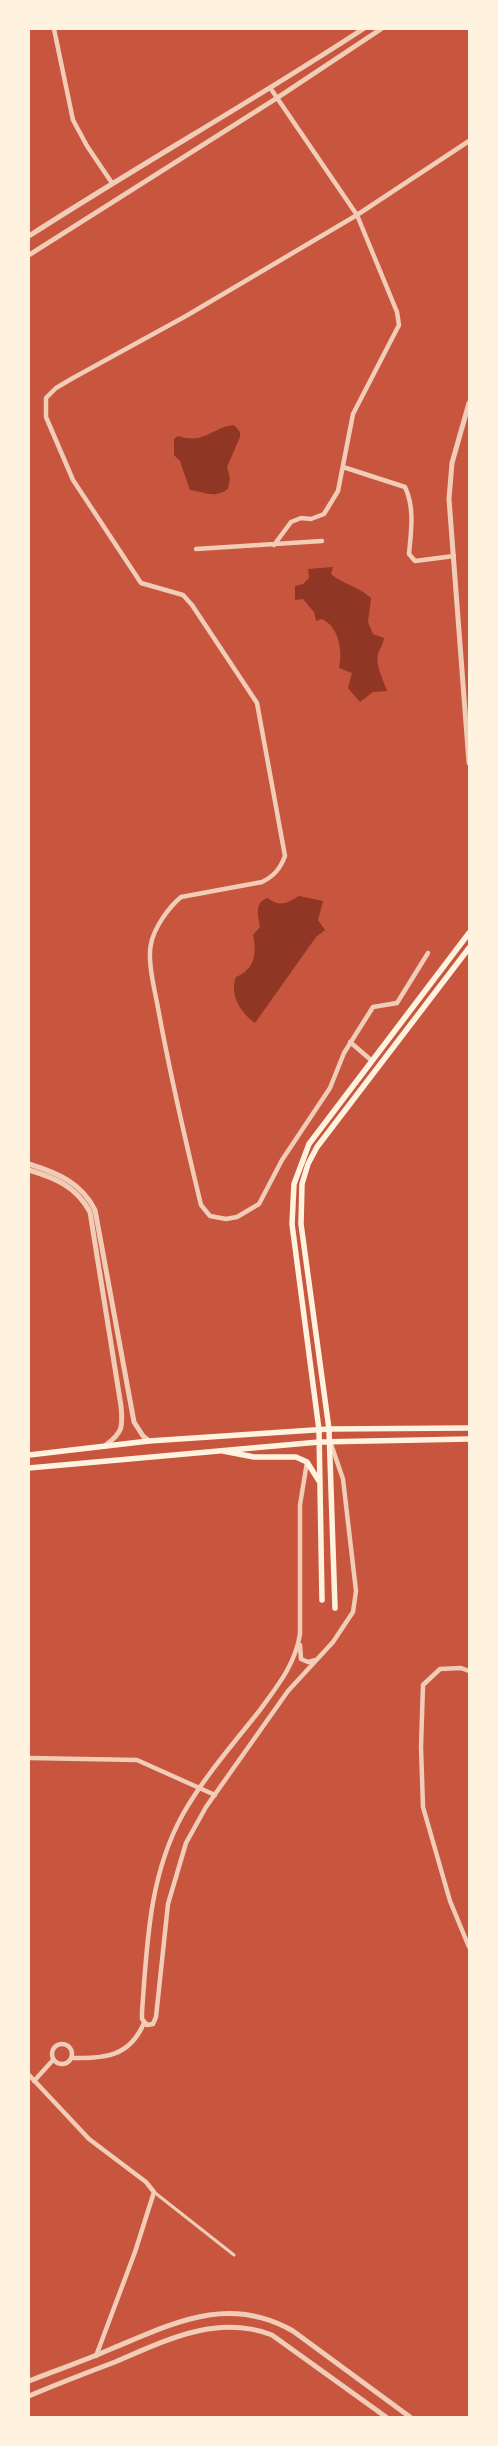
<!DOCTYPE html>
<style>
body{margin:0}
#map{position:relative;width:498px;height:2446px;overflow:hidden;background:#c8553d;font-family:Quicksand,sans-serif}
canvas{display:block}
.frame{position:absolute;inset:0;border:30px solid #fff3e0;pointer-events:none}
</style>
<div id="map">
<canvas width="498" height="2446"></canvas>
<div class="frame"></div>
</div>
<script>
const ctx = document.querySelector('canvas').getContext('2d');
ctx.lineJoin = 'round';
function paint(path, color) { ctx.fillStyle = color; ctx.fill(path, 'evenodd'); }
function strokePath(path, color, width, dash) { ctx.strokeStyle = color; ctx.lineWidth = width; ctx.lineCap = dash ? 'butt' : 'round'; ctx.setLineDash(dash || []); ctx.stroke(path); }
const water = new Path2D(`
 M234,425L240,432V437L227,467L230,478L228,489C213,499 206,492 190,490L180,461L174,455V439L178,436C205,445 212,427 234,425Z
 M333,567L331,574C344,585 356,585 371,598L368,622L373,634L384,638C383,645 380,648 378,654C375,665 384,681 387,691L373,692L360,702L348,688L352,673L339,668C343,651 339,627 322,619L316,621L314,612L303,599L295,600V586L303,584L309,578L308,569Z
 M299,896L323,901L318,920L325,930L316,937L255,1023C241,1013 229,995 236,977C255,969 257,954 253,935L260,927C258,914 254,904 267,898C281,907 285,904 299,896Z`);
const pedestrian = new Path2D(`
 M154,2192L234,2255`);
const minor = new Path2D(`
 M54,29L73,120L87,146L112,183
 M271,89L357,215L397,312L399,325L353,414L338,491L324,514L311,519L301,518L291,522L274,545
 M343,467L405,487C415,508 411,532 409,554L415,561L454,556
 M196,549L322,541
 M428,953L397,1003L373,1007L344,1053L330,1088L282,1160L259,1204L237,1217L226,1219L210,1216L201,1205C185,1139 170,1074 158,1008C155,991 147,961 151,944C154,928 168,908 181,897L262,882C274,876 280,869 285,856L257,703L192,605L183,595L141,583L73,480L46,417V398L56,388L73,378L186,316L357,215L469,141
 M350,1042L371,1060
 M307,1462L300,1505V1634C295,1665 278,1685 260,1710C234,1743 204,1777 183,1814C149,1875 147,1944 142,2012V2019L147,2025L153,2024L156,2017L168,1904L186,1843L206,1807L288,1691L333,1642L353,1612L356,1591L343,1479L331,1444
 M300,1645L301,1659L308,1662L316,1660
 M469,1671L461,1668L440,1669L423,1685L421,1747L423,1807L450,1901L469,1947
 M29,1758L137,1760L215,1795
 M52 2054a10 10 0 1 1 20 0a10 10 0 1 1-20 0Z
 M71,2058C104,2058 129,2058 144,2023
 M29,2075L89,2139L146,2182L154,2192L135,2252L96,2356
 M34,2081L53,2060`);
const tertiary = new Path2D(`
 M29,236C139,165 253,101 363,29
 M29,255L277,98L381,29
 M469,403L452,463L449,499L469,763
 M29,1164C57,1173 81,1182 95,1210L134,1422L143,1436L149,1441
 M29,1170C55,1178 76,1186 90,1212L121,1406C123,1427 123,1432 106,1445
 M29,2381C56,2370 84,2361 111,2349C174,2323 228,2294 293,2331L410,2417
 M29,2396C57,2384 86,2373 115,2362C166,2340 217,2314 272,2335L386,2417`);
const secondary = new Path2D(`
 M223,1451L254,1457H296L307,1462L319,1481
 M29,1455L149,1441L329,1429L469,1428
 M29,1468L319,1442L469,1439
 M322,1600L319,1430L292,1224L294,1184L309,1144L469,933
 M335,1608L329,1429L301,1224L302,1184L308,1164L317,1147L469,948`);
paint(water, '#8f3625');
strokePath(pedestrian, '#f1ccb7', 3);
strokePath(minor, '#f1ccb7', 4.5);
strokePath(tertiary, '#f1ccb7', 5);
strokePath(secondary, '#fff3e0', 5.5);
</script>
